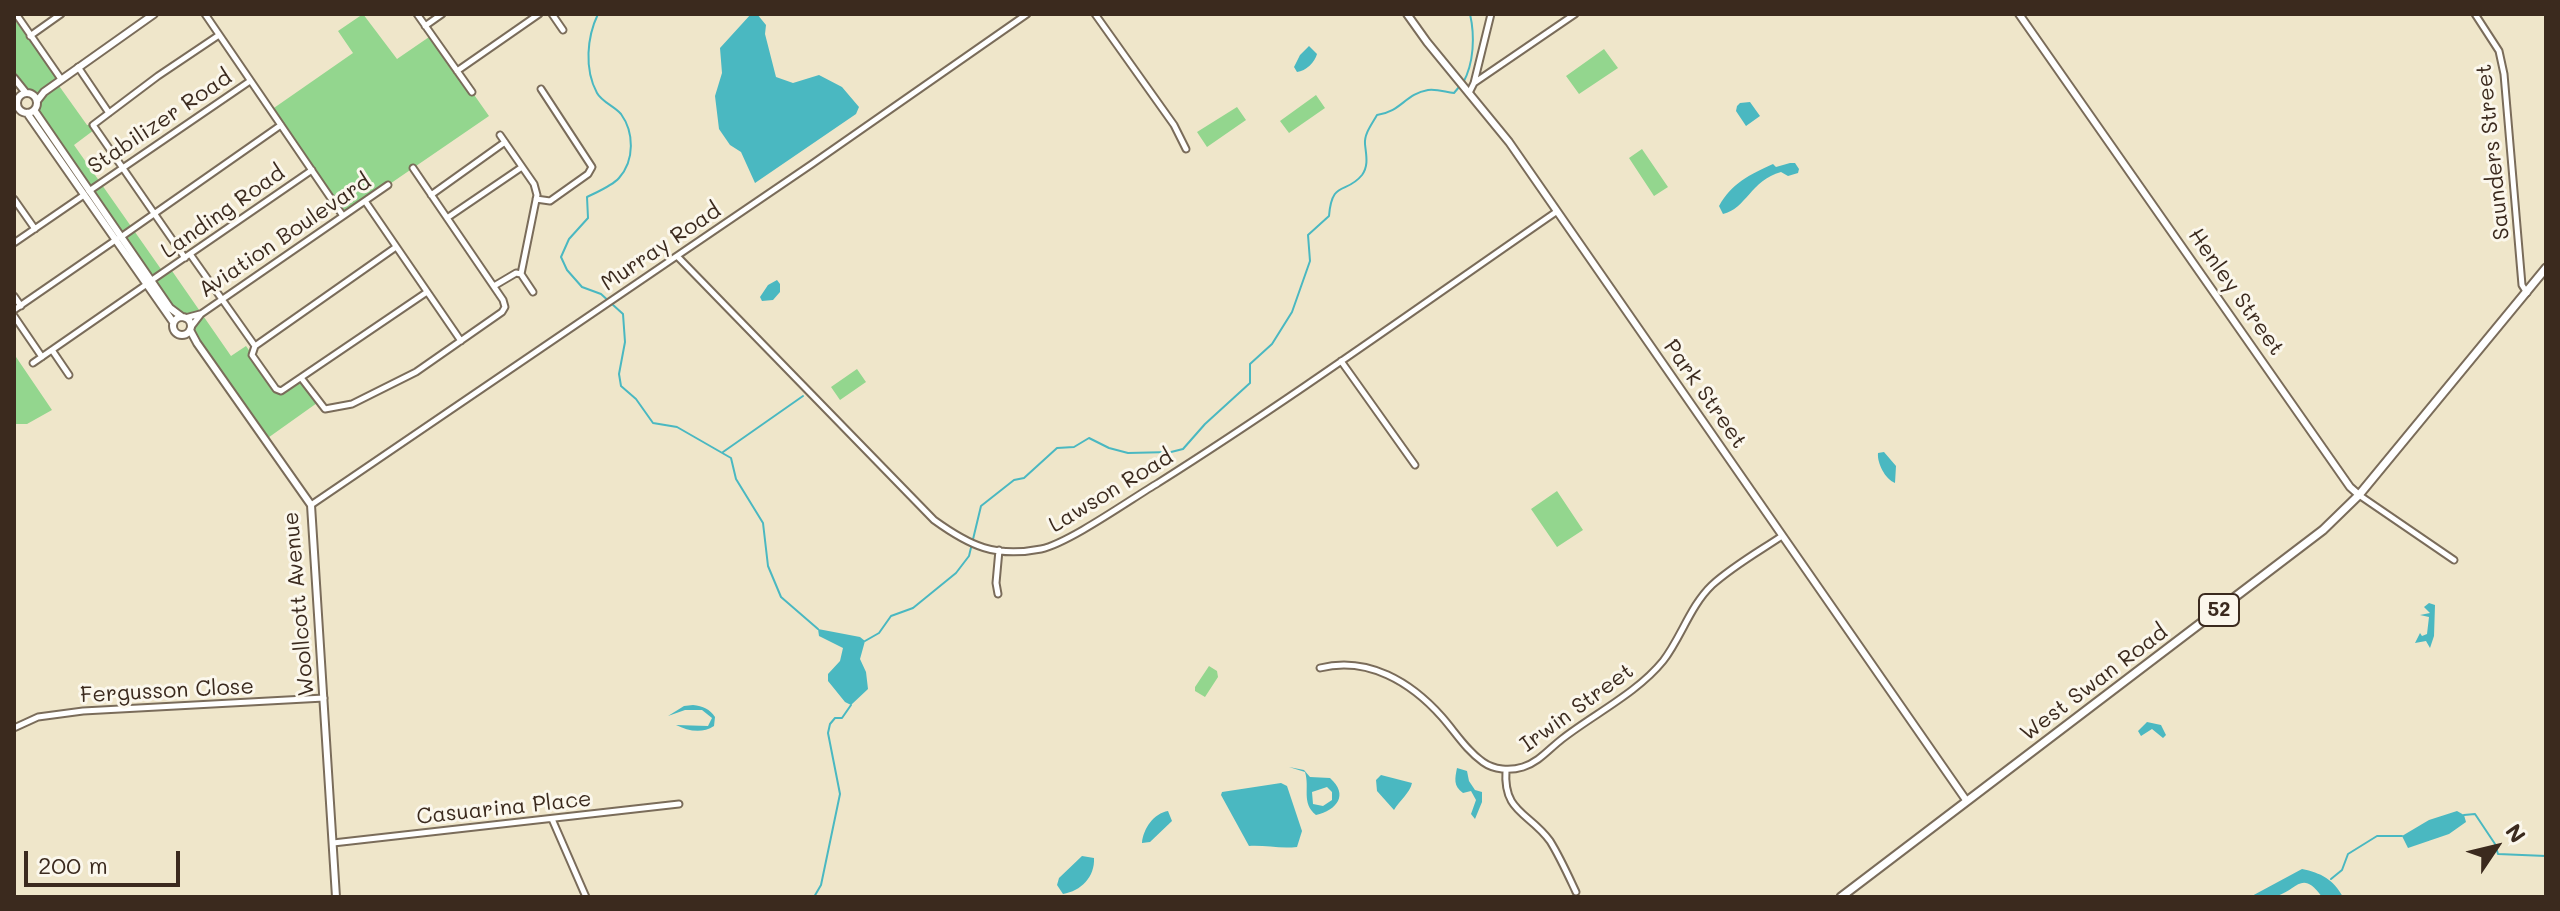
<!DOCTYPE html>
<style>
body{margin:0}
#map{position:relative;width:2560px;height:911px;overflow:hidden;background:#efe6ca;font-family:Mali,sans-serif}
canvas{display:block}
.frame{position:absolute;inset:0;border:16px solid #3b2a1e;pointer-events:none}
.north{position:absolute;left:2456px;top:807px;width:80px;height:80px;-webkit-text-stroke:6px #fbf7ec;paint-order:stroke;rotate:55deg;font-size:22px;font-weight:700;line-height:32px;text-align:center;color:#3b2a1e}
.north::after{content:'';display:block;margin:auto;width:28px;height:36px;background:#3b2a1e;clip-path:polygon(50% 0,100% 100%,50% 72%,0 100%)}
.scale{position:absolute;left:24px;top:851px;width:156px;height:36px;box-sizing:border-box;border:4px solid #3b2a1e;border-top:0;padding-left:10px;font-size:24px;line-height:28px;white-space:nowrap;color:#3b2a1e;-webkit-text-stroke:6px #fbf7ec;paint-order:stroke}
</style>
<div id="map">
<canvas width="2560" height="911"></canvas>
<div class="frame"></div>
<div class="north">N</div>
<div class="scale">200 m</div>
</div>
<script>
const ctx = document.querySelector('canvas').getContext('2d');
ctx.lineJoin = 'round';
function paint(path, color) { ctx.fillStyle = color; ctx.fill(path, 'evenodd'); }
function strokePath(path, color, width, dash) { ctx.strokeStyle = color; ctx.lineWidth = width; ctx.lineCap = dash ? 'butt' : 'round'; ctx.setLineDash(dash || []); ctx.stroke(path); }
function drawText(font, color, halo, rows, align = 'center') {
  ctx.font = font + ' Mali,sans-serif'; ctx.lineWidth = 6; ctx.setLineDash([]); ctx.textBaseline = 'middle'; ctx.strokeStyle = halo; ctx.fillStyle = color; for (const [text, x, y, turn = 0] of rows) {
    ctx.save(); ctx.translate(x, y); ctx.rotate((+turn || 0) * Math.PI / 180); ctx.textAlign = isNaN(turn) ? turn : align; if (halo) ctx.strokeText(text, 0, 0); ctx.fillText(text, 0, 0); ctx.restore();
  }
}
const green = new Path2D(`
 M363,14L397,59L432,35L489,116L343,216L271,110L353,53L338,31Z
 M14,19L61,79L57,83L87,125H93L94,130L74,145L163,272L170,268L231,356L246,346L276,389L302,379L317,403L265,440L197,343L190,322L171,309L34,110L37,101L32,95L26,93L14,73Z
 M1604,49L1618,68L1579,94L1566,76Z
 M1316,95L1325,108L1289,133L1280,121Z
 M1237,107L1246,120L1207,147L1197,132Z
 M1642,149L1668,187L1654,196L1629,158Z
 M14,354L52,410L27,424H14Z
 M857,369L866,382L840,400L831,387Z
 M1557,491L1583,530L1557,547L1531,509Z
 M1209,666L1217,671L1218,677L1205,697L1195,691V687Z`);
const water = new Path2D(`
 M751,14H757L766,25L765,34L776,77L793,83L819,75L842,87L859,107L856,114L755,183L741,152L730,145L719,129L715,96L722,73L720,48Z
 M1309,46L1317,54C1315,62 1306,71 1297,72L1294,67L1300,55Z
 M1750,102L1760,116L1746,126L1736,111L1737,106L1740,103Z
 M1790,163H1795L1799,169L1798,173L1788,176L1781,172C1751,180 1746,209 1723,214L1719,206C1732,183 1749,175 1773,164L1776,167Z
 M777,280L780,284V292L773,300L762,301L760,297L768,285Z
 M1884,452L1896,466L1895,483C1885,479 1877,463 1878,453Z
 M2429,603L2435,605L2434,636L2430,648L2426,641L2415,643L2420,633L2422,636L2427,634L2429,617L2420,615L2430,613L2424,607Z
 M818,629L860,637L865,641L860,659L866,672L868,689L851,705L845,702L828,681V674L840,661L843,648L819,636Z
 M693,705C703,706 710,709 715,717L714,726C702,734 688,731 676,725L708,726L712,718L702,710H685L668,716L684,706Z
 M2147,722L2161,725L2166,735L2163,738L2152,729L2141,736L2138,731Z
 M1289,767L1304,770L1310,777L1330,778C1349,795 1337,810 1316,815C1301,803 1310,788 1305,772ZM1327,787L1332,792V800L1323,806L1313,804L1312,792Z
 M1457,768L1467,771L1469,781L1475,790L1482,792V802L1475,819L1471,814L1476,800L1471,791L1463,793C1453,786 1455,778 1457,768Z
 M1381,775L1412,783C1410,793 1399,801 1394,810L1377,791L1376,780Z
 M1281,783L1287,786L1302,831L1297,847C1280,849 1265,845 1249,846L1221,795L1222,792Z
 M1168,811L1172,821L1150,842L1142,843C1143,829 1154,813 1168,811Z
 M2457,811L2464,815L2466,822L2449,834L2408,848L2402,836L2429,820Z
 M1082,856L1094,858C1095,877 1081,891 1063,894L1057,885L1059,878Z
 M2302,869C2321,873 2333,879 2343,897H2322C2302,869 2297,890 2277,896C2269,899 2258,897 2250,897Z`);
const stream = new Path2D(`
 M598,14C587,37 584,69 597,93C602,102 614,106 621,114C634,132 635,160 619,178C612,186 597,192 587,197L588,218L569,239L561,257L567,270L582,287L601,294L623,314L625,342L619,374L621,386L636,399L653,423L677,427L731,458L736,479L763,523L768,566L781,597L818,629
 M1463,83C1474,63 1475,36 1470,14
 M723,452L803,396
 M865,641L879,633L891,616L913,608L956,573L969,556L981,506L1014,480L1024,478L1057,448L1074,447L1089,438L1109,448L1128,453L1171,452L1183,449L1205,424L1250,383V364L1272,344L1292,312L1310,261L1308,235L1329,216C1332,179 1346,195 1362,175C1369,165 1366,155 1365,144C1364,134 1372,124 1377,115C1401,112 1405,94 1428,90C1438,89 1445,92 1454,93L1459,87
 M2464,815L2475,814L2495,844L2498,854L2546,856
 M2331,879L2342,870L2348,854L2377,836H2402
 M814,897L821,885L840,794L828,733L830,724L835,718H842L851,705`);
const street = new Path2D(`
 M16,14L61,79
 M205,14L343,216
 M417,14L472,92
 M552,14L563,30
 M1095,14L1174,125L1186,149
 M2475,14L2499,51L2504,74L2522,285L2527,293
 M425,26L442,14
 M30,36L61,14
 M78,67L109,113
 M457,71L539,14
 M1474,83L1575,14
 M1469,93L1474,83L1491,14
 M500,135L534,184L537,195L521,274
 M89,191L250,81
 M431,195L505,142
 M14,199L35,229
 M536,199L550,201L588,174L592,167L541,89
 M365,201L461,341
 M447,218L522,167
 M121,237L281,125
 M14,243L84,195
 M396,247L255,346L252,355L276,389L281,391L427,292
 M190,254L255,346
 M677,256L934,520C970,546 995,558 1041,549C1069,543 1131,499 1158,483C1294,397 1424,303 1556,212
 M185,258L93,125L158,76L219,35
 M152,280L312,170
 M494,286L516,273L521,274L533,292
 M14,296L21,306
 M14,310L117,239
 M14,316L42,357
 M185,318L200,314
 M191,327L201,314L388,185
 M52,350L69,375
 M1341,361L1415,465
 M33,363L147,284
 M302,379L325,409L352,404L416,372L502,312L505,307L503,300L413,168
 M2359,495L2454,560
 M311,505L812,164L1027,14
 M998,594L996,583L999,550
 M1320,668C1368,656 1411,682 1442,717C1456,733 1466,750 1483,762C1494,770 1510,771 1523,767C1539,762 1549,749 1562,739C1594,714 1637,693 1663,661C1681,638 1690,606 1712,585C1733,566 1758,552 1782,536
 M14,728L38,717L83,711L324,698
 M1506,770C1503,813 1529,812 1550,841C1560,857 1568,875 1576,892
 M552,819L586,897
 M333,843L679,804`);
const secondary = new Path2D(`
 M1407,14L1427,42L1509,142L1966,800
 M2019,14L2350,487L2359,495
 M14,78L26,93
 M17 103a10 10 0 1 1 20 0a10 10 0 1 1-20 0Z
 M37,101L44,92L154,14
 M34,110L170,308L182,317
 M27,113L173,322
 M173 326a9 9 0 1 1 18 0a9 9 0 1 1-18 0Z
 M190,330L197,343L311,505L336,897`);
const primary = new Path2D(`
 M1841,897L2323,530L2359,495L2546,268`);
const shields = [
 [2219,610,40]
];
const shieldNames = [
 ["52",2219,610]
];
const streetNames = [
 ["Stabilizer Road",160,122,-34],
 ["Saunders Street",2493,152,-96],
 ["Landing Road",223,212,-35],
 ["Aviation Boulevard",285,236,-34],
 ["Murray Road",661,247,-34],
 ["Henley Street",2236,292,55],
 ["Park Street",1705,394,55],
 ["Lawson Road",1111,491,-31],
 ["Woollcott Avenue",299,604,-95],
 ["West Swan Road",2094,683,-37],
 ["Fergusson Close",167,691,-3],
 ["Irwin Street",1577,708,-36],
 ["Casuarina Place",504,808,-6]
];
paint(green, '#93d68e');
paint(water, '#4ab8c1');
strokePath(stream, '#4ab8c1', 2);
strokePath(street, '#7a6c5a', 9);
strokePath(secondary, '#7a6c5a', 10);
strokePath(primary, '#7a6c5a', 11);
strokePath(street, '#fff', 5);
strokePath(secondary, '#fff', 6);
strokePath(primary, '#fff', 7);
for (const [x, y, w] of shields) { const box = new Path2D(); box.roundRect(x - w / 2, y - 16, w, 32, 6); ctx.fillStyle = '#fbf7ec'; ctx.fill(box); strokePath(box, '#3b2a1e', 2); }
drawText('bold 20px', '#3b2a1e', null, shieldNames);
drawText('22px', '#3b2a1e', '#fbf7ec', streetNames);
</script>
